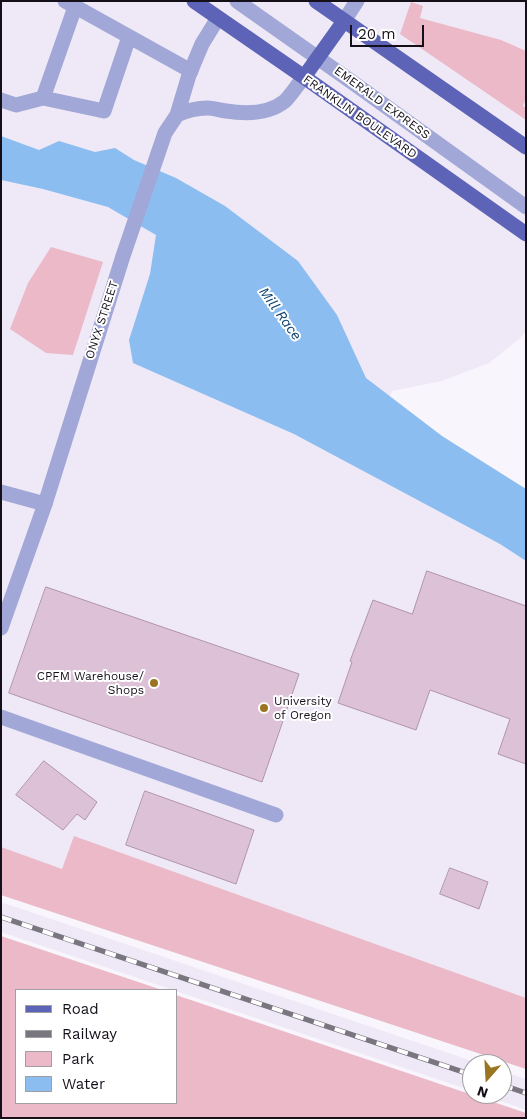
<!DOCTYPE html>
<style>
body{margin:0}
#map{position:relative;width:527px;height:1119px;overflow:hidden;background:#f8f5fc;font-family:"Work Sans",sans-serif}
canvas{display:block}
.frame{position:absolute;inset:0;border:2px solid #140f19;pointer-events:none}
.legend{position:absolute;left:15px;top:989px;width:162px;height:115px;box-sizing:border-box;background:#fff;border:1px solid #a19fa3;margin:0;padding:6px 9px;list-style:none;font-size:15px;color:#140f19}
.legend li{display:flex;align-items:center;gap:10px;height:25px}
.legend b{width:25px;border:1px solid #a19fa3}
.north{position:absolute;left:462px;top:1054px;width:50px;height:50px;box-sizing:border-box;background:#fff;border:1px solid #a19fa3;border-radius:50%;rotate:199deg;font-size:14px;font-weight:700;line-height:20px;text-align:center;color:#140f19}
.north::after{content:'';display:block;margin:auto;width:18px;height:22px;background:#9a7420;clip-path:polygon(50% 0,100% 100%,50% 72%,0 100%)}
.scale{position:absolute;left:350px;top:25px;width:74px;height:22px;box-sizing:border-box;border:2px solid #140f19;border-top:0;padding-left:6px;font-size:15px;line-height:18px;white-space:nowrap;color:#140f19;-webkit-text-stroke:4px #fff;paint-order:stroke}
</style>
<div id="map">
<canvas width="527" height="1119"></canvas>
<div class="frame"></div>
<ul class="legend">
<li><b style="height:6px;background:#5d63b6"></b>Road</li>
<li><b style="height:6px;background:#7a767f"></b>Railway</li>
<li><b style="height:14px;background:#ebb9c7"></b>Park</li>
<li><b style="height:14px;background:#8cbdf1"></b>Water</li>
</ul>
<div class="north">N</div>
<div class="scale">20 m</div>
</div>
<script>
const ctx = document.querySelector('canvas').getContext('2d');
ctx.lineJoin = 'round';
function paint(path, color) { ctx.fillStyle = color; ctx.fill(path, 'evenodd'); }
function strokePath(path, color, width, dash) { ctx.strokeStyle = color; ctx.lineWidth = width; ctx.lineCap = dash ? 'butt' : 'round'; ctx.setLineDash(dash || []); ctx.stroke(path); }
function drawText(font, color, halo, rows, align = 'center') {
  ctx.font = font + ' "Work Sans",sans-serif'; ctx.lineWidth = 4; ctx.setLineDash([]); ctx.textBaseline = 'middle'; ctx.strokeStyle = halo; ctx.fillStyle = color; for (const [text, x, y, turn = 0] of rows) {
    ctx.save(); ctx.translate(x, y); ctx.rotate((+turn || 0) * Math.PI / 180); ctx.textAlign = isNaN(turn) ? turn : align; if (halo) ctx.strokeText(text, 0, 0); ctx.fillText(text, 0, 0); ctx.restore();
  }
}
const built = new Path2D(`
 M1,1H526V331L518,340L489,363L442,381L392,391L374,442L526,521V1069L1,895Z
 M1,902L481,1064H472V1091L1,932Z
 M502,1071L526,1079V1110L481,1094H502Z`);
const green = new Path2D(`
 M411,2L423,6L420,18L501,40L526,51V99L523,106L526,108V120L400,34Z
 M51,247L103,262L73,355L46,353L10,329L28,283Z
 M74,836L526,998V1069L1,895V847L62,869Z
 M1,936L162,990H16V1103H176V995L526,1113V1118H1Z`);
const water = new Path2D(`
 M1,136L39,150L59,141L95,152L115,148L134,160L176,178L225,206L298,261L337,315L366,378L442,436L526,489V561L500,544L294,434L133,363L129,340L150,274L156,235L108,207L43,189L1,180Z`);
const building = new Path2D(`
 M427,571L526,606V764L498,754L510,719L430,690L416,730L338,703L352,662L350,661L373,600L412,614Z
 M46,587L299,674L262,782L9,693Z
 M44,761L97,802L85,820L77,814L63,830L16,795Z
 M145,791L254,830L236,884L126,845Z
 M450,868L488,882L479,909L440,894Z`);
const lane = new Path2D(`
 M65,1L191,71
 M237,1L352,82L526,207
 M344,21L357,1
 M43,98L75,7
 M1,100L16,105L43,98L104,111L129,37
 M1,492L45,504L1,628
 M1,717L276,815`);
const street = new Path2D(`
 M177,115C186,111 196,108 207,108C213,108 219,110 226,111C245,114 269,114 285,101C292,94 298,84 304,77
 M45,504L123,256L165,133L177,115L189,75L202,44L218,18`);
const primary = new Path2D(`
 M194,1L304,77L526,234
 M316,1L526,147
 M304,77L344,21`);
const rail = new Path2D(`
 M1,917L472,1075
 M502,1085L526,1093`);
const markers = [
 [154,683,5,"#9a7420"],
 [264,708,5,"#9a7420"]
];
const streetNames = [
 ["EMERALD EXPRESS",382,103,36],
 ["FRANKLIN BOULEVARD",360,117,35],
 ["ONYX STREET",102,320,-72]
];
const poiNames = [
 ["CPFM Warehouse/",144,676],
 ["Shops",144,690],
 ["University",274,701,"left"],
 ["of Oregon",274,715,"left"]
];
const waterNames = [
 ["Mill Race",280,314,54]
];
paint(built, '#efe9f7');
paint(green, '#ebb9c7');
paint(water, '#8cbdf1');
paint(building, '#ddc1d7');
strokePath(building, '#b095ab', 1);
strokePath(lane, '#a1a8d7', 15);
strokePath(street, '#a1a8d7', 15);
strokePath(primary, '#5d63b6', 15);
strokePath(rail, '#7a767f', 5.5);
strokePath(rail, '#fff', 4, [11]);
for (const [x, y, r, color] of markers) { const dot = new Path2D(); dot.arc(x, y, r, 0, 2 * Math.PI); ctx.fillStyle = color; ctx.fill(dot); strokePath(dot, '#fff', 2); }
drawText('12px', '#140f19', '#fff', streetNames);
drawText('12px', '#140f19', '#fff', poiNames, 'right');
drawText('italic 14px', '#0d4271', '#fff', waterNames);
</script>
